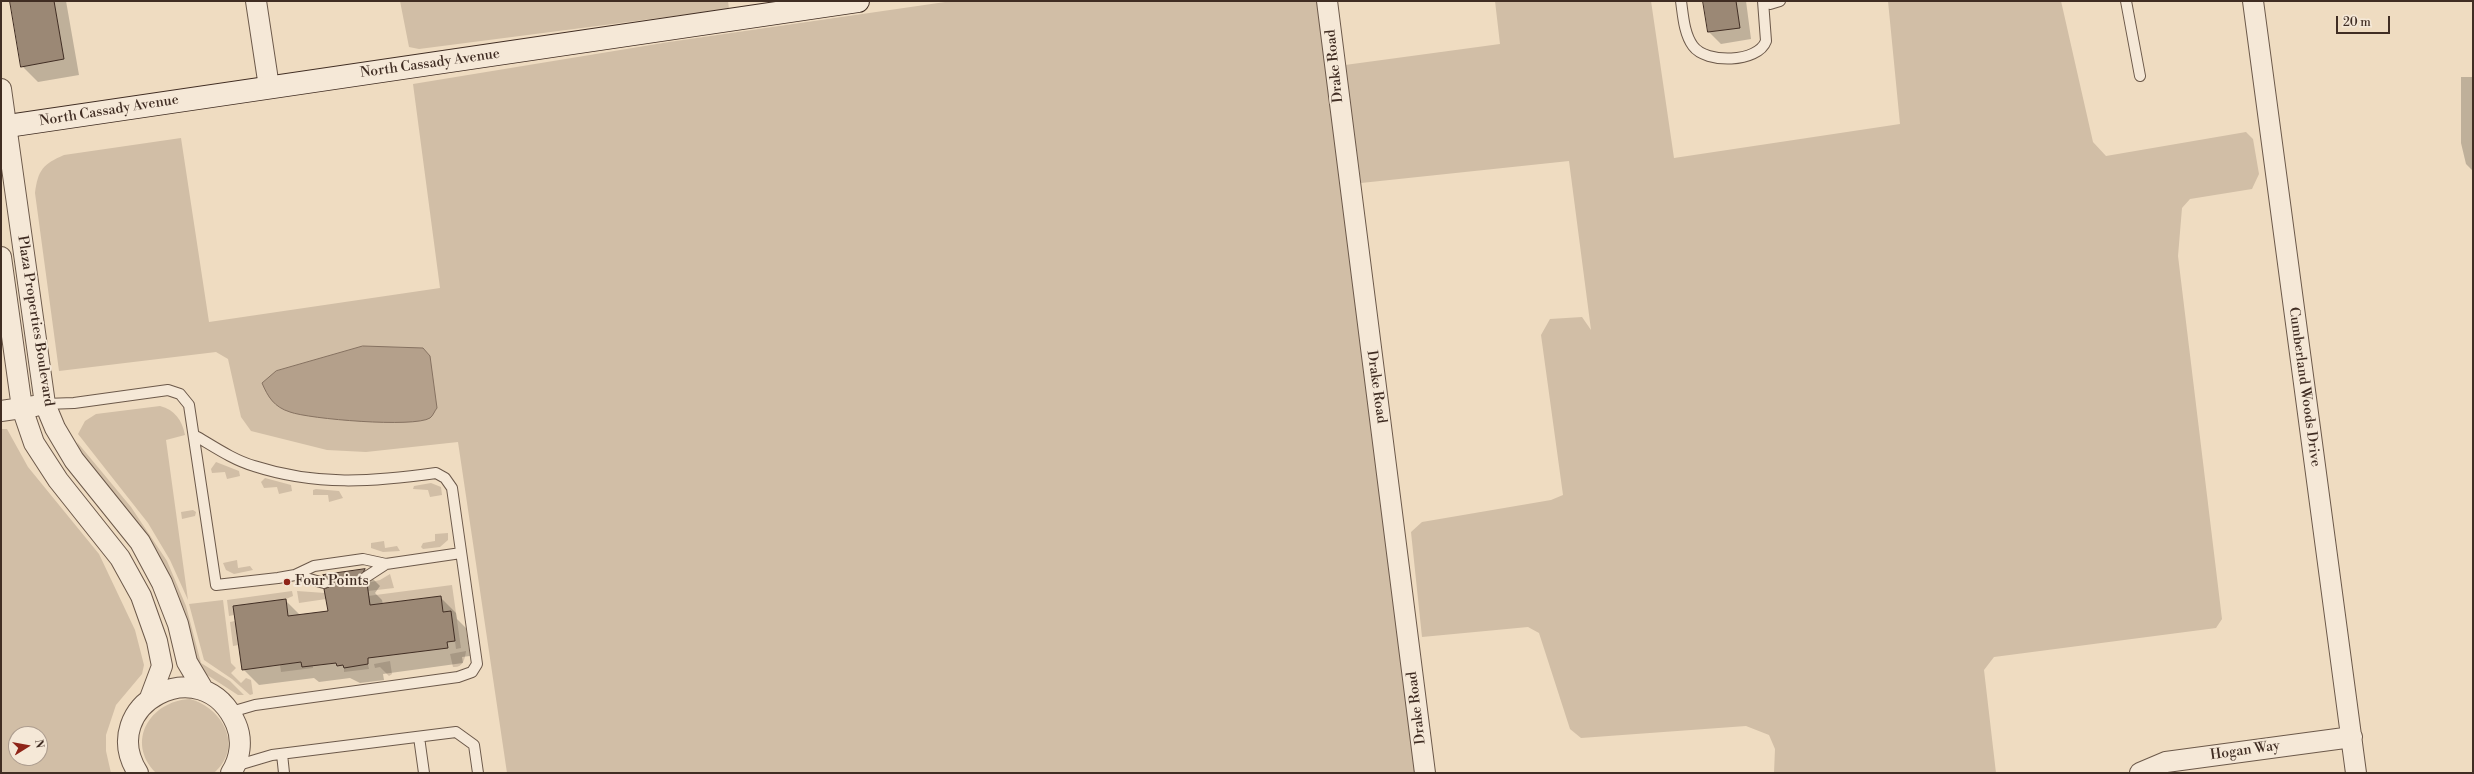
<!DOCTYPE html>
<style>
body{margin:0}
#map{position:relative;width:2474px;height:774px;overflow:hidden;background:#efdcc1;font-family:"Libre Bodoni",serif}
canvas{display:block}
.frame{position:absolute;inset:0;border:2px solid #402d23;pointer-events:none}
.north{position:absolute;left:8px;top:726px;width:40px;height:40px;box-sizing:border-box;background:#f5e8d7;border:1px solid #ad9d8f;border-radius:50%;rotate:79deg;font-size:11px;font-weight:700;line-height:16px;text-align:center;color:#402d23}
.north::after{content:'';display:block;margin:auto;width:14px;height:18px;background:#8f2418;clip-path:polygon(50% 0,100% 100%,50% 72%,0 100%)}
.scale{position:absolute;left:2336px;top:16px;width:54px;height:18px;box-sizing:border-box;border:2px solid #402d23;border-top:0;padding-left:5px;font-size:12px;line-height:14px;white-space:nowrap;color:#402d23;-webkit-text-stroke:3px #f5e8d7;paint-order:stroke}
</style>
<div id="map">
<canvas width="2474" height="774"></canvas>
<div class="frame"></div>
<div class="north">N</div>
<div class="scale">20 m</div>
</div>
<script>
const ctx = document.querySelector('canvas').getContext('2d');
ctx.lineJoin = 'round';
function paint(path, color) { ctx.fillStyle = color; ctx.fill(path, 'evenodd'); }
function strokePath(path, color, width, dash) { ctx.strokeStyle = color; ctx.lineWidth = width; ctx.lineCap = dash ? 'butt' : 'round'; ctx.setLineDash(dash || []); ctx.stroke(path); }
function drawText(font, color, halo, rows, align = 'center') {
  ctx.font = font + ' "Libre Bodoni",serif'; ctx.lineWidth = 4; ctx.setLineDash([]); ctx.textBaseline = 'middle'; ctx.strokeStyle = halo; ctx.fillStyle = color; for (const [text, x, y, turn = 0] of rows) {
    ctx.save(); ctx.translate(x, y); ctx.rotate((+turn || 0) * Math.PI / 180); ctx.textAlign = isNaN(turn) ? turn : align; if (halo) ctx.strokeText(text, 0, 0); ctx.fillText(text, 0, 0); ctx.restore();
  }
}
const green = new Path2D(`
 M400,1H728L729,9L419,49L409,47Z
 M952,1H1318L1420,773H507L458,442L366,452L327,450L251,431L241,417L228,359L216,352L59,371L35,193C38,170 43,164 64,155L181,138L209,322L440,288L413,84L669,42Z
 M1495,1H1651L1674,158L1900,124L1888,1H2061L2093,142L2106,156L2246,132L2253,139L2259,174L2252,189L2190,199L2182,208L2178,256L2222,619L2216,628L1994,657L1984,670L1996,773H1774L1775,749L1769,735L1746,726L1581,738L1570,729L1539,633L1528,627L1422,637L1411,532L1422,522L1551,500L1563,495L1541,335L1550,319L1582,317L1591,330L1569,161L1361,183L1345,65L1500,44Z
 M160,406C175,410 182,420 185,435L166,440L188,600L170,560L148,523L78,434L85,421L96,414Z
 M1,429H7L28,467L99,554L135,630L144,665L142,674L116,705L106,735V751L111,773H1ZM16,734H40V758H16Z
 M77,442L131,507L167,561L186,606L201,663L230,681L244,695H238L198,669L184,621L82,459Z
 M216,462L239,471L240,476L227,479L225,472L212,473L211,469Z
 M265,478L291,485L292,491L279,494L277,487L264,488L261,482Z
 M431,483L441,487L442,495L430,497L428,490L413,489L414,486Z
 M316,489L339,491L343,498L329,502L328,495H313V490Z
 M193,510L196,512L195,516L182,519L181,512Z
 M448,533V540L440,547L423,549L421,547L423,543L435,541V534Z
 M384,541L385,548L397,546L400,551L383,552L371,548V543Z
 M237,560L238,568L250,566L253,570L234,574L226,570L223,563Z
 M390,574L394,588L368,591L367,583L380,580Z
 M452,585L461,648L456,649L451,611L443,612L441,596L370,605L368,596Z
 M292,591L293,596L286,599L234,606V615L229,616L227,600Z
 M297,591L325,593L326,599L299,603Z
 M223,600L231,663L236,668L231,673L241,683L246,678L251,680L253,694L250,695L232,679L204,660L189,604Z
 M235,621L239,645L233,646L230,622Z
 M466,651C465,659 463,668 453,667L450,654Z
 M390,661L392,674L389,676L380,667L375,668L374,664Z
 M301,662L302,667L313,665V668L281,672L280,665Z
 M368,664L369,669L344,672V668Z
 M190,699C223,708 244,747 214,773H156C125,742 150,701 190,699Z`);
const water = new Path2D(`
 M363,346L423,348L430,356L437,408C435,410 433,416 430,418C414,428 309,419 290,412C274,407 268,397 262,383L276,371Z`);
const shadow = new Path2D(`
 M11,1H66L79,75L38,82L22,66Z
 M1704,1H1746L1751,39L1721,44L1709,32Z
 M2461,77H2473V171L2466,164L2461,143Z
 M364,570L380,586L375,593L382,600L383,605L440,597L456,613L457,619L466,628L470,656L462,657L463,663L383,674L384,680L360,683L350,678L319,682L314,678L259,685L243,669L285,600L301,616L329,612L331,582L325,576Z`);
const building = new Path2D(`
 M10,1H54L64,59L21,67Z
 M1703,1H1736L1740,28L1708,32Z
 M365,569L360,578L363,583H367L370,605L441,596L443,612L451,611L455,641L447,642L448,648L368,658V664L344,668L343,665L337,666L336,663L302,667L301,662L242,670L233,606L286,599L288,616L328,611L324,589L329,587L330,582L323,575Z`);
const service = new Path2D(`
 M1681,1C1683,15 1684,34 1693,46C1706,64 1758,63 1766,41L1763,1
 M1763,1L1770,4L1780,1
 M2126,1L2140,76
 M45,404L74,403L168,390L180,394L189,405L216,585L278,578L295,575L314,566L363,559L386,564L461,553
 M194,435C213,446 233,460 254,466C316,486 372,482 436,473L445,478L452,488L477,664L472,672L458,677L255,705L231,712
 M295,575L324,583
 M366,577L386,564
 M419,737L424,773
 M282,754L284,773
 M235,766L272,755L456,732L474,745L478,773`);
const minor = new Path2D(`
 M256,1L269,87
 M1327,1L1425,773
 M2253,1L2356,773
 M1,89L45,404L55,428L74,460L140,542L162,583L178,624L187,662L203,689
 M1,257L22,408L34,443L58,480L120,558L141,596L157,641L162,666L150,698
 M1,411L35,406
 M138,773C95,705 203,647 236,724C243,740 240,759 231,773
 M2140,773L2166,762L2352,737`);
const secondary = new Path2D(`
 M1,127L858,1`);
const markers = [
 [287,582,4,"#8f2418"]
];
const streetNames = [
 ["North Cassady Avenue",430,64,-8],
 ["Drake Road",1335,66,-96],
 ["North Cassady Avenue",109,111,-9],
 ["Plaza Properties Boulevard",35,321,81],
 ["Drake Road",1376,387,82],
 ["Cumberland Woods Drive",2304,387,82],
 ["Drake Road",1417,708,-97],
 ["Hogan Way",2245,751,-8]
];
const poiNames = [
 ["Four Points",295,582]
];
paint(green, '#d1bea6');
paint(water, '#b4a08b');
strokePath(water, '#867261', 1);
paint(shadow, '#0003');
paint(building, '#9b8875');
strokePath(building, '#402d23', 1);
strokePath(service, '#6c594a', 12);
strokePath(minor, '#6c594a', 22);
strokePath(secondary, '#402d23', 24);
strokePath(service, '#f5e8d7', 10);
strokePath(minor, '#f5e8d7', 20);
strokePath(secondary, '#f5e8d7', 22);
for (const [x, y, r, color] of markers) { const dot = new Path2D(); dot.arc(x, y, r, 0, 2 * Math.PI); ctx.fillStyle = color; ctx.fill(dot); strokePath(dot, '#f5e8d7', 1.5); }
drawText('14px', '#402d23', '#f5e8d7', streetNames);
drawText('14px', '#402d23', '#f5e8d7', poiNames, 'left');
</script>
